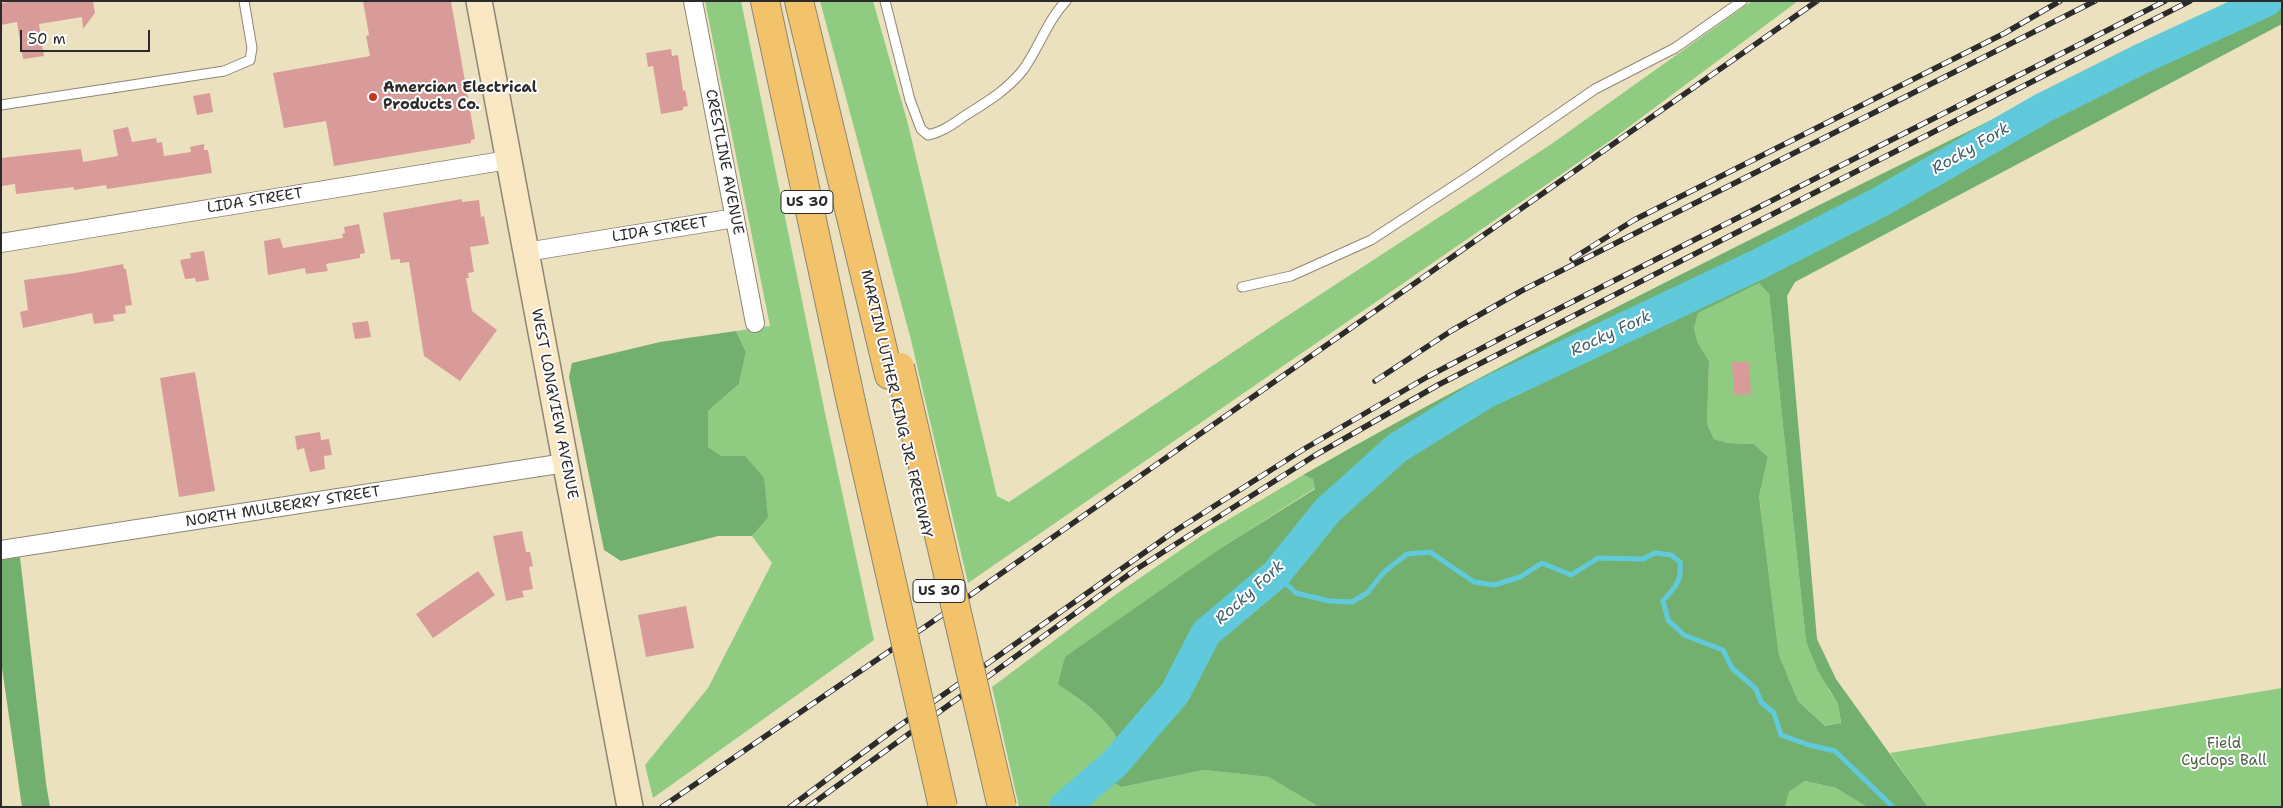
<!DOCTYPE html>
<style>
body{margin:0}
#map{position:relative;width:2283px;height:808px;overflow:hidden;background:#ece1bf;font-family:"Shantell Sans",sans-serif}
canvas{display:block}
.frame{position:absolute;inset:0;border:2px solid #2b2b2b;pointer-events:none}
.scale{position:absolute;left:20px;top:30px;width:130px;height:22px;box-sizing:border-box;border:2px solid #2b2b2b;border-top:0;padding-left:6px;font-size:15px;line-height:18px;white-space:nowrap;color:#2b2b2b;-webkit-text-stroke:4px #fff;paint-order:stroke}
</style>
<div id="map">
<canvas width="2283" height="808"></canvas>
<div class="frame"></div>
<div class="scale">50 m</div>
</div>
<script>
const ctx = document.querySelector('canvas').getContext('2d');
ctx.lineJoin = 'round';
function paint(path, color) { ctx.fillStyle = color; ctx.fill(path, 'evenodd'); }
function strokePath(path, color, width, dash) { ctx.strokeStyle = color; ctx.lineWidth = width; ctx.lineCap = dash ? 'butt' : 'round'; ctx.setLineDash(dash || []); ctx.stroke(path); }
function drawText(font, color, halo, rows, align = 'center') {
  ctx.font = font + ' "Shantell Sans",sans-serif'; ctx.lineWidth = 4; ctx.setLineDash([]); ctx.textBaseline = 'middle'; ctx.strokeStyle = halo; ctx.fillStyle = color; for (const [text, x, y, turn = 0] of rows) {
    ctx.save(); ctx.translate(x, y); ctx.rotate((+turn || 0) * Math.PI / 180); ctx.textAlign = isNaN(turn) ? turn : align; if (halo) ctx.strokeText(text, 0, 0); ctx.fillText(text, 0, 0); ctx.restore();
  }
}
const green = new Path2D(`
 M705,1H741L825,413L874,640L653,798L645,765L708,688L772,563L752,536L768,518L745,456H722L708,447V411L739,384L746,352L736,331L770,326Z
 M820,1H873L908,124L997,496L1009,502L1281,320L1550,145L1752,1H1798L1614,138L968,583L911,340Z
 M1759,282L1769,294L1806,641L1829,690L1838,704L1841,723L1825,726L1798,701L1779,655L1759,495L1768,457L1754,444L1728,443L1714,439L1707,424L1709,361L1698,343L1694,329L1698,312Z
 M1303,475L1313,479L1315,488L1221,548L1058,683L1107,721L1118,743L1122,787L1204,770L1270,777L1319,807H1019L992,687L1115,595L1204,534Z
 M2282,688V807H1928L1890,753Z
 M1805,781L1836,788L1867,807H1785L1789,792Z`);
const forest = new Path2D(`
 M2234,1H2282V24L1795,282L1787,296L1817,639L1836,679L1928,807H1867L1836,788L1805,781L1789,792L1785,807H1319L1269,777L1204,770L1122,787L1111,781L1101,771C1105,765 1116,757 1117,750C1123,726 1074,696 1058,684L1065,657L1221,548L1315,489L1313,479L1303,475C1425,405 1549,341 1674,278C1859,184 2047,93 2234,1ZM1759,283L1769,294L1806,641L1818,671L1838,704L1841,723L1825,726L1798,701L1779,655L1759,496L1768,457L1754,444L1728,443L1714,439L1707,424L1709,361L1698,343L1694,329L1698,313Z
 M736,331L746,352L739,384L708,411V447L722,456H745L764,478L768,518L752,536H718L621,561L604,550L569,377L572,363L660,342Z
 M20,557L46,783L50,807H22L1,661V560Z`);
const stream = new Path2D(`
 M1276,574L1296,593L1329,601L1352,602L1367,593L1384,572L1407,554L1430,552L1474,582L1494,585L1520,577L1542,563L1571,575L1598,558L1643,559L1655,553L1671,555L1680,562C1682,582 1675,587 1663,601L1668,620L1684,635L1723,650L1732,668L1756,689L1761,702L1774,713L1781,735L1809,745L1835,751L1893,807`);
const river = new Path2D(`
 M1064,807L1114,764L1175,693L1206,633L1276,574L1328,510L1397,448L1484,394L1759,264L1880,202L2043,108L2141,59L2267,1`);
const building = new Path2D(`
 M16,1H93L95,13L83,29L82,17L39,24L44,56L23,59L17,22L1,25V3Z
 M363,1H451L475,139L471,140V143L334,166L326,121L284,128L273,73L370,56L366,36L369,35Z
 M671,49L672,56L678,55L683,91L685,90L688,106L683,107V110L661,114L653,66L648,67L646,53Z
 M210,93L213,112L197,115L193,96Z
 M128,127L132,142L156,138L157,143L162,142L164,156L191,152L190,147L204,144V150H208L212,173L107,189L106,185L74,190V187L16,194L15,184L1,186V158L81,149L83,162L118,156L113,130Z
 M462,199V202L479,200L481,217L484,216L489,244L470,247L474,272L468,273L469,278H466L472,311L497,330L460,381L424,356L409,262L400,263V259L391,260L383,213Z
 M359,224L365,253L360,254V258L326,264L328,271L306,274L305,268L268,275L264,241L280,238L283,248L343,238L342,234L345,233L344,227Z
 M204,251L209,280L196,282L195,278L185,279L180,260L191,258L190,253Z
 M123,264L124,269H126L132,305L125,306L126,313L113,315L114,321L94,324L92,313L23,328L20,312L28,310L24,280L75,273Z
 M368,321L371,337L355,339L352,323Z
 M1732,362H1749L1751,394L1734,395Z
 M195,372L215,491L179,497L160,378Z
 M320,432L321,440L329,439L332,455L324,456L325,469L310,472L304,448L297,450L295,436Z
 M522,531L526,552H530L533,566L529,567L533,589L522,591L524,597L506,601L493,536Z
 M478,571L495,595L433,638L416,614Z
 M686,606L694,648L646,657L638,615Z`);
const lane = new Path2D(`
 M885,1L910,100L921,129L928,135C943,132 954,123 966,115C987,102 1007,90 1023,70C1039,48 1047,21 1066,1
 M1,105L224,71L250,60L252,48L244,1
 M1242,287L1291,276L1371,240L1472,174L1595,89L1675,48L1742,1`);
const street = new Path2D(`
 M693,1L755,323
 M1,243L508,160
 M526,252L735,218
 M1,550L565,463`);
const secondary = new Path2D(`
 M479,1L630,807`);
const highway = new Path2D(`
 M765,1L851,402
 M799,1L889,375`);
const rail = new Path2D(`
 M1572,259L1634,220L2005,33L2060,1
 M1375,381L1451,331L1523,290L2095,1
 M662,807L932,622L1817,1
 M790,807L892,731L1175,531L1304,449L1427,377L1505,336L2165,1
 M808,807L1135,570L1314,456L1438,385L2190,1`);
const highwayBridge = new Path2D(`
 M900,367L1002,807
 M851,402L943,807`);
const markers = [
 [373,97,5,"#c8321e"]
];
const shields = [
 [807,202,52],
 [939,591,52]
];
const shieldNames = [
 ["US 30",807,202],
 ["US 30",939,591]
];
const poiNames = [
 ["Amercian Electrical",383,88],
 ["Products Co.",383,105]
];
const streetNames = [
 ["CRESTLINE AVENUE",724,162,79],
 ["LIDA STREET",255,201,-9],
 ["LIDA STREET",660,230,-9],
 ["WEST LONGVIEW AVENUE",554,404,79],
 ["MARTIN LUTHER KING JR. FREEWAY",896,404,77],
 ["NORTH MULBERRY STREET",283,507,-9]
];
const parkNames = [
 ["Field",2224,744],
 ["Cyclops Ball",2224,761]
];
const waterNames = [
 ["Rocky Fork",1971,149,-30],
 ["Rocky Fork",1611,334,-25],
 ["Rocky Fork",1250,593,-42]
];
paint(green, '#8fcc81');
paint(forest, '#73b06f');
strokePath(stream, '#60c9db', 5);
strokePath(river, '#60c9db', 31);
paint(building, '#d99b99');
strokePath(lane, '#8c8675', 11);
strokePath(street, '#8c8675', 20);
strokePath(secondary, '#8c8675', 28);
strokePath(highway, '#8c8675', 30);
strokePath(lane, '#fff', 9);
strokePath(street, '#fff', 18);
strokePath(secondary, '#fae7c3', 25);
strokePath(highway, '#f2c36a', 28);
strokePath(rail, '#2b2b2b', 5.5);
strokePath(rail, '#fff', 4, [11]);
strokePath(highwayBridge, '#8c8675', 30, []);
strokePath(highwayBridge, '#f2c36a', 28);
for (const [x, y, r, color] of markers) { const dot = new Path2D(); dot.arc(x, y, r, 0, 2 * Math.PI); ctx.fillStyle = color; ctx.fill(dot); strokePath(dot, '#fff', 2); }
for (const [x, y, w] of shields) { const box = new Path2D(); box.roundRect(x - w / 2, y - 11.5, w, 23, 4); ctx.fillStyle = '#fff'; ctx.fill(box); strokePath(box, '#2b2b2b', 1); }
drawText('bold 14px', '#2b2b2b', null, shieldNames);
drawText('bold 15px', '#2b2b2b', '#fff', poiNames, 'left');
drawText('15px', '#2b2b2b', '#fff', streetNames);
drawText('15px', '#4e6349', '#fff', parkNames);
drawText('italic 16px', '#3e6269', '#fff', waterNames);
</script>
